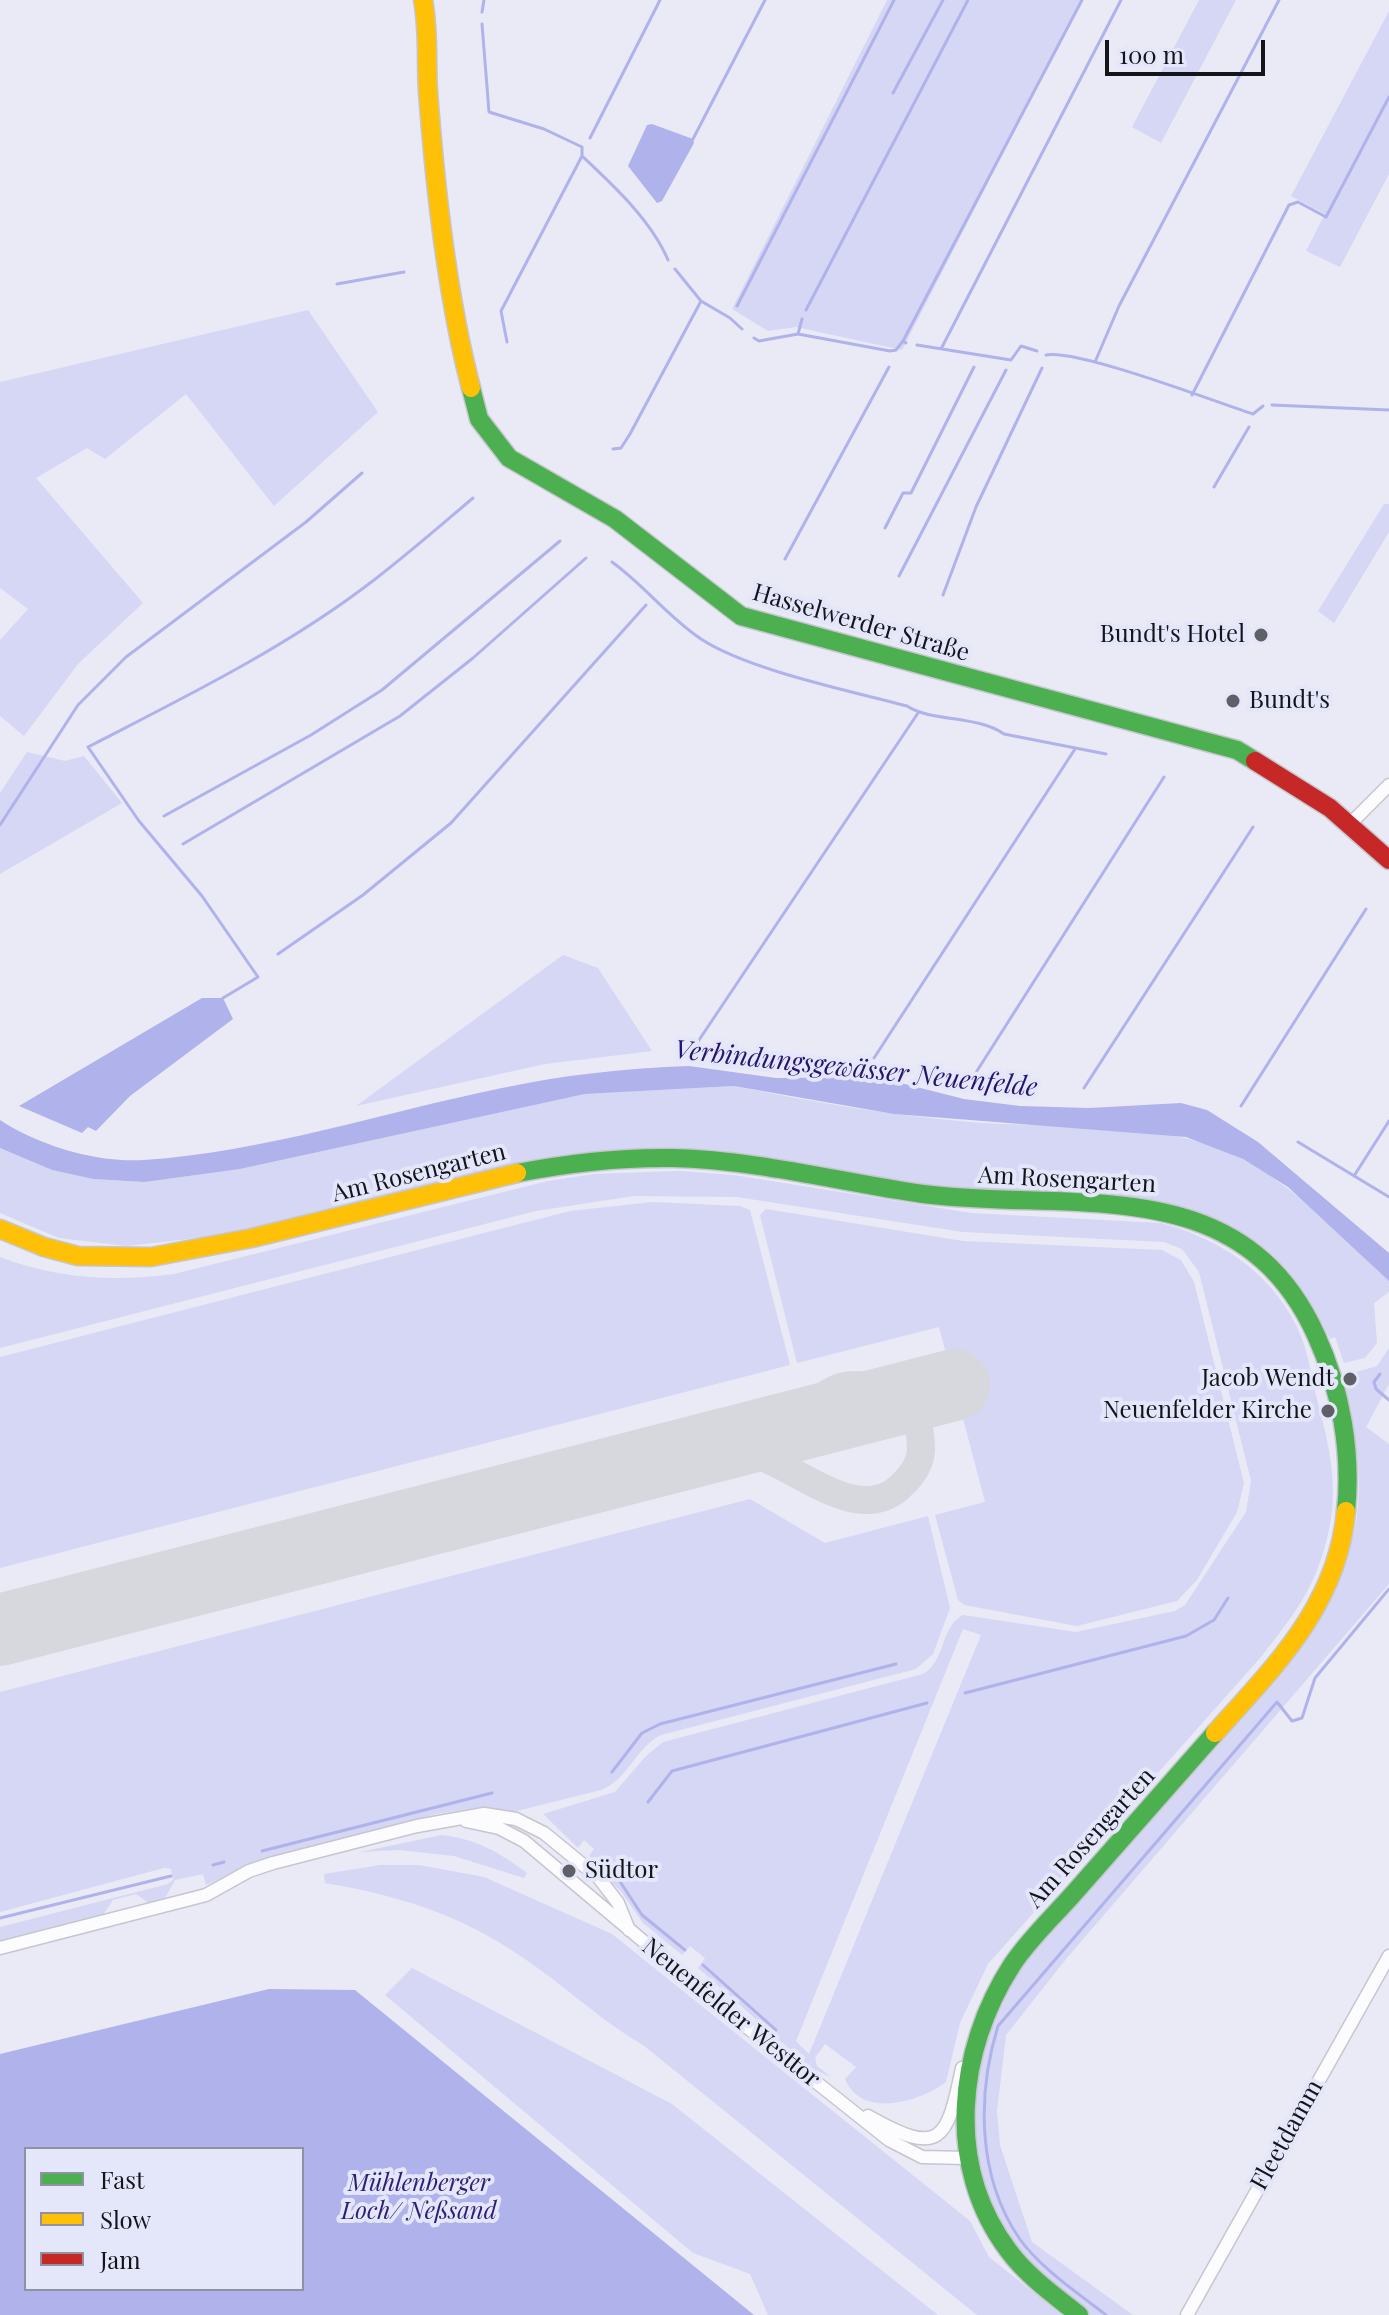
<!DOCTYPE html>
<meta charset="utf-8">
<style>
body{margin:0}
#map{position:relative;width:1389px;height:2315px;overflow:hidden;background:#e9eaf5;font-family:"Playfair Display",serif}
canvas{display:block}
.legend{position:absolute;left:24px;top:2147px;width:280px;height:144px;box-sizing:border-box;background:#e4e6fa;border:2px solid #9192a1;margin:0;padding:10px 14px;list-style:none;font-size:24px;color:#14141b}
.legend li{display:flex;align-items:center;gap:16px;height:40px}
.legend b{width:40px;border:2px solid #9192a1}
.scale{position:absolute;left:1105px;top:40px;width:160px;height:36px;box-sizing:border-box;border:4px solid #14141b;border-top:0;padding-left:10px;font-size:24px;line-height:28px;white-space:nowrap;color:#14141b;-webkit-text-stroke:6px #e4e6fa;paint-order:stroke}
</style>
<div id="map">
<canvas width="1389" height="2315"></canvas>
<ul class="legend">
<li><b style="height:10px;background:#4caf50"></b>Fast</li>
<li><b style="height:10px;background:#ffc107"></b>Slow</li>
<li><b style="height:10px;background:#c62828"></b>Jam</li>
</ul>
<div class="scale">100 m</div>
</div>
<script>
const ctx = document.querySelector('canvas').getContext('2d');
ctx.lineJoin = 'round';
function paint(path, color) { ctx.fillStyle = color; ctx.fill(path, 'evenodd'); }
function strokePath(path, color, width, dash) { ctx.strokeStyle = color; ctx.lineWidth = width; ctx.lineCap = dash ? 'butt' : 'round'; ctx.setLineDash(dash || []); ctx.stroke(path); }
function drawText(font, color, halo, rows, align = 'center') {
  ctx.font = font + ' "Playfair Display",serif'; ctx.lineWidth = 8; ctx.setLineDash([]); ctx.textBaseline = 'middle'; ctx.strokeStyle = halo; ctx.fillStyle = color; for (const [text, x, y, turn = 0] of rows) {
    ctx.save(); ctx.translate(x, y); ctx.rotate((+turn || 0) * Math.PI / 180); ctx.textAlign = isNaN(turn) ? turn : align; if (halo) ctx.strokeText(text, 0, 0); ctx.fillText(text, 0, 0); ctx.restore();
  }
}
const green = new Path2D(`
 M887,0H1082L902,350L796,327L768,331L732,309Z
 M1199,0H1236L1161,143L1132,127Z
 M1389,11V174L1340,267L1306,251L1325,214L1291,196Z
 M308,310L378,412L274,506L186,394L105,459L87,448L36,478L143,603L78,664L24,736L0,716V640L28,609L0,588V382Z
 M1384,504H1389V532L1334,623L1318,611Z
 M27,752L65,761L84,756L122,803L0,874V793Z
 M563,955L598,968L652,1051L545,1064L356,1106Z
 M734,1086C812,1102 890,1115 969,1122C1056,1129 1166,1117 1244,1160C1299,1190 1345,1238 1389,1281V1292L1374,1303L1377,1343L1365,1358L1344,1363L1335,1337L1330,1339C1251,1165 1117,1208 964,1190C881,1180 800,1161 717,1152L688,1150L207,1237L126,1246L59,1238L0,1213V1148L52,1170L93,1179L145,1182L240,1169L585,1094Z
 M679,1171L734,1175L971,1213L1161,1223C1220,1239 1269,1271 1297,1327C1309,1351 1311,1378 1318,1403C1333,1460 1341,1501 1321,1559C1309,1597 1285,1626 1261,1657L988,1964L960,2023L946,2082C921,2101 862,2120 845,2079L856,2067L825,2044L815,2058L817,2066L831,2077L811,2068L698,1968L705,1958L690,1946L682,1955L643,1923L620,1890L601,1874L604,1870L589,1856L594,1849L584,1840L578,1848L543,1814L615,1792L646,1756L663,1742L923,1674C946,1661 940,1627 963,1615L1076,1632L1175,1611L1185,1605L1246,1512L1251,1481L1199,1272L1182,1249L1164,1242L963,1232L737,1197L634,1196L536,1211L0,1348V1257C58,1279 113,1282 174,1274L548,1181L594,1174ZM963,1629L981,1635L809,2054L796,2041Z
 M652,1202L740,1206L750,1210L790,1365L0,1568V1357L570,1211Z
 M766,1209L963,1241L1162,1250L1181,1260L1194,1282L1244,1483L1237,1512L1197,1580L1177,1601L1077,1626L964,1605L958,1600L935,1515L985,1502L939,1327L797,1363L760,1215Z
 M1389,1348V1384L1366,1427L1389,1444V1584L1066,1959L1006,2035L997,2111L1000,2145L1032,2242L1133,2315H1089C1061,2290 1029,2266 1008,2234C971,2179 959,2086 988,2025C1014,1971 1048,1933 1087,1888C1130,1840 1173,1791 1215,1742C1265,1686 1315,1632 1345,1561C1370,1502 1356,1436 1343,1376L1377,1366Z
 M750,1499L825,1543L928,1516L950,1608L933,1654L916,1669L661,1735C636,1747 627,1781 601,1790L513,1812L469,1809L436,1814L261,1860L206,1885L203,1874L175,1880L164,1900L150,1904L136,1894L113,1900L103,1915L0,1942V1927L168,1884L173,1880L171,1869L164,1868L0,1912V1692Z
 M442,1835C476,1839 499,1852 527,1873L524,1878L454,1856L399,1850L360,1852Z
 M380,1865H419L484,1877L612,1934L970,2221L989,2257L1062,2315H977L643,2045C605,2023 575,1995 539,1969C470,1918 408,1897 325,1883L324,1874Z
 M412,1968L672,2104L938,2315H768L750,2274L693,2253L385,1995Z`);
const water = new Path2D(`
 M652,124L693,139L694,143L662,201L657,203L628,166L647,125Z
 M202,998H223L233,1019L130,1096L96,1131L88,1127L82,1133L19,1106Z
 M689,1066L776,1078L877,1077L964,1099L1020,1106L1089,1108L1181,1103L1207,1110L1258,1142L1389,1253V1281L1288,1187L1243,1159L1186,1137L894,1114L734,1086L585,1094L240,1169L145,1182L93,1179L52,1170L0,1148V1120C40,1146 97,1163 144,1160C265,1152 384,1112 502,1088C564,1075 626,1068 689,1066Z
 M269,1989L355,1990L754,2315H0V2054ZM26,2149H302V2289H26Z`);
const stream = new Path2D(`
 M482,12L484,0
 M482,24L489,112L544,129L582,147V156C613,185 651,220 668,260
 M893,93L943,0
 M590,138L660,0
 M693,139L765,0
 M675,269L701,301L730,318L742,329
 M337,284L404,272
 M737,306L894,0
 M806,310L968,0
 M798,334L802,319
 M754,338L759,341L798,334L890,351L896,350L903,341L906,343
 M903,341L1082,0
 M507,342L501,311L582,156
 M917,345L1011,360L1021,346L1037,351
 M941,349L1121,0
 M1046,355C1078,349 1213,401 1253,414L1263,406
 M1095,362L1119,306L1279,0
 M1192,395L1289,205L1298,202L1326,217L1389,97
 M1272,405L1389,410
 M613,449L621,448L630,434L701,301
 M1214,487L1249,427
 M885,528L903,493H911L974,367
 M785,559L889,367
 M612,562C644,585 668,617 701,639C748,670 851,691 907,706C931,722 977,715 1004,734L1106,754
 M899,576L1006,370
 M943,595L976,507L1042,368
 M164,816L311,735L382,690L560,541
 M0,825L78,705L126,657L306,522L362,473
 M183,844L400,716L473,658L586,558
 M278,954L363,895L451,823L646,605
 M223,998L258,977L202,896L139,821L88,747C185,697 286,648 374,580C408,554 440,526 473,498
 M697,1043L918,713
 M874,1058L1075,749
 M975,1074L1164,777
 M1084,1088L1253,827
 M1241,1106L1366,909
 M1298,1142L1389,1197
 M1354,1176L1389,1121
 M1380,1374L1374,1382L1376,1389L1389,1400
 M965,1693L1186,1636L1214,1620L1228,1598
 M612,1772L642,1733L660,1724L896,1664
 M648,1802L672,1771L927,1703
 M262,1851L492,1793
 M213,1865L224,1862
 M619,1880L642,1915L685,1950
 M0,1918L171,1876
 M703,1965L776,2030
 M1106,2315C1078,2293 1040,2268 1019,2238C977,2176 977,2094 998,2026L1277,1702L1292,1721L1302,1718L1315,1678L1389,1589`);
const taxiway = new Path2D(`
 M719,1448C779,1442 853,1538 904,1483C913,1474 920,1463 921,1451C921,1434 919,1419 906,1406C885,1385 847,1376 823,1397C813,1405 807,1415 796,1422C775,1433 749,1438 726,1446`);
const runway = new Path2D(`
 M0,1630L954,1385`);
const street = new Path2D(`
 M1351,823L1389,785
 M466,1821L499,1828L524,1841L724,2009L889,2140L922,2157L967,2158
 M0,1948L206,1895L249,1871L273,1863L417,1826L484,1814L516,1819L544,1833L599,1878L618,1903L629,1930
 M868,2116C940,2157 947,2142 962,2068
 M1187,2315L1389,1956`);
const fast = new Path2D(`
 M471,388L479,419L509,458L615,519L741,616L1237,750L1255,761
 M517,1173C569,1163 620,1157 673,1158C757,1160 840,1182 923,1194C1071,1213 1240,1168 1316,1335C1341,1390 1352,1452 1346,1511
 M1079,2315C1054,2295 1027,2276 1008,2250C945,2166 957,2050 1012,1965C1029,1939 1054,1916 1075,1892C1122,1839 1169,1786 1215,1733`);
const slow = new Path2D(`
 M423,0C429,31 426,60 428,91C435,187 447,296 471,388
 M0,1229L44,1247L78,1256L151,1257L252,1238L517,1173
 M1215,1733C1274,1667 1338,1605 1346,1511`);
const jam = new Path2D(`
 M1255,761L1330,808L1389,860`);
const markers = [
 [1261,635,8,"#5f5f67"],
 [1233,701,8,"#5f5f67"],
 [1350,1379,8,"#5f5f67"],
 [1328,1411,8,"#5f5f67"],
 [569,1871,8,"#5f5f67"]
];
const streetNames = [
 ["Hasselwerder Straße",861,623,16],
 ["Am Rosengarten",419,1173,-14],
 ["Am Rosengarten",1067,1180,3],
 ["Am Rosengarten",1091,1838,-48],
 ["Neuenfelder Westtor",731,2013,39],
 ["Fleetdamm",1287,2135,-61]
];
const poiNames = [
 ["Bundt's Hotel",1245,635],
 ["Bundt's",1249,701,"left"],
 ["Jacob Wendt",1334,1379],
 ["Neuenfelder Kirche",1312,1411],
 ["Südtor",585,1871,"left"]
];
const parkNames = [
 ["Mühlenberger",419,2184],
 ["Loch/ Neßsand",419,2212]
];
const waterNames = [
 ["Verbindungsgewässer Neuenfelde",856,1069,6]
];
paint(green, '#d5d7f4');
paint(water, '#b0b2eb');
strokePath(stream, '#b0b2eb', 3);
strokePath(taxiway, '#d7d8de', 28);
strokePath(runway, '#d7d8de', 72);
strokePath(street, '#c5c6ce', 15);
strokePath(fast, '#c5c6ce', 21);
strokePath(slow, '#c5c6ce', 21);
strokePath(jam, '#c5c6ce', 21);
strokePath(street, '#fcfcfe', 12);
strokePath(fast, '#4caf50', 18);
strokePath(slow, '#ffc107', 18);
strokePath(jam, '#c62828', 18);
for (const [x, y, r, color] of markers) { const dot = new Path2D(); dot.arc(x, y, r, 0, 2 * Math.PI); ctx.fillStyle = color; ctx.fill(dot); strokePath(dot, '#e4e6fa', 3); }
drawText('24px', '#14141b', '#e4e6fa', streetNames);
drawText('24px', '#14141b', '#e4e6fa', poiNames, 'right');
drawText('italic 24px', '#2d1f77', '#e4e6fa', parkNames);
drawText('italic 26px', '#26146d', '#e4e6fa', waterNames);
</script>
